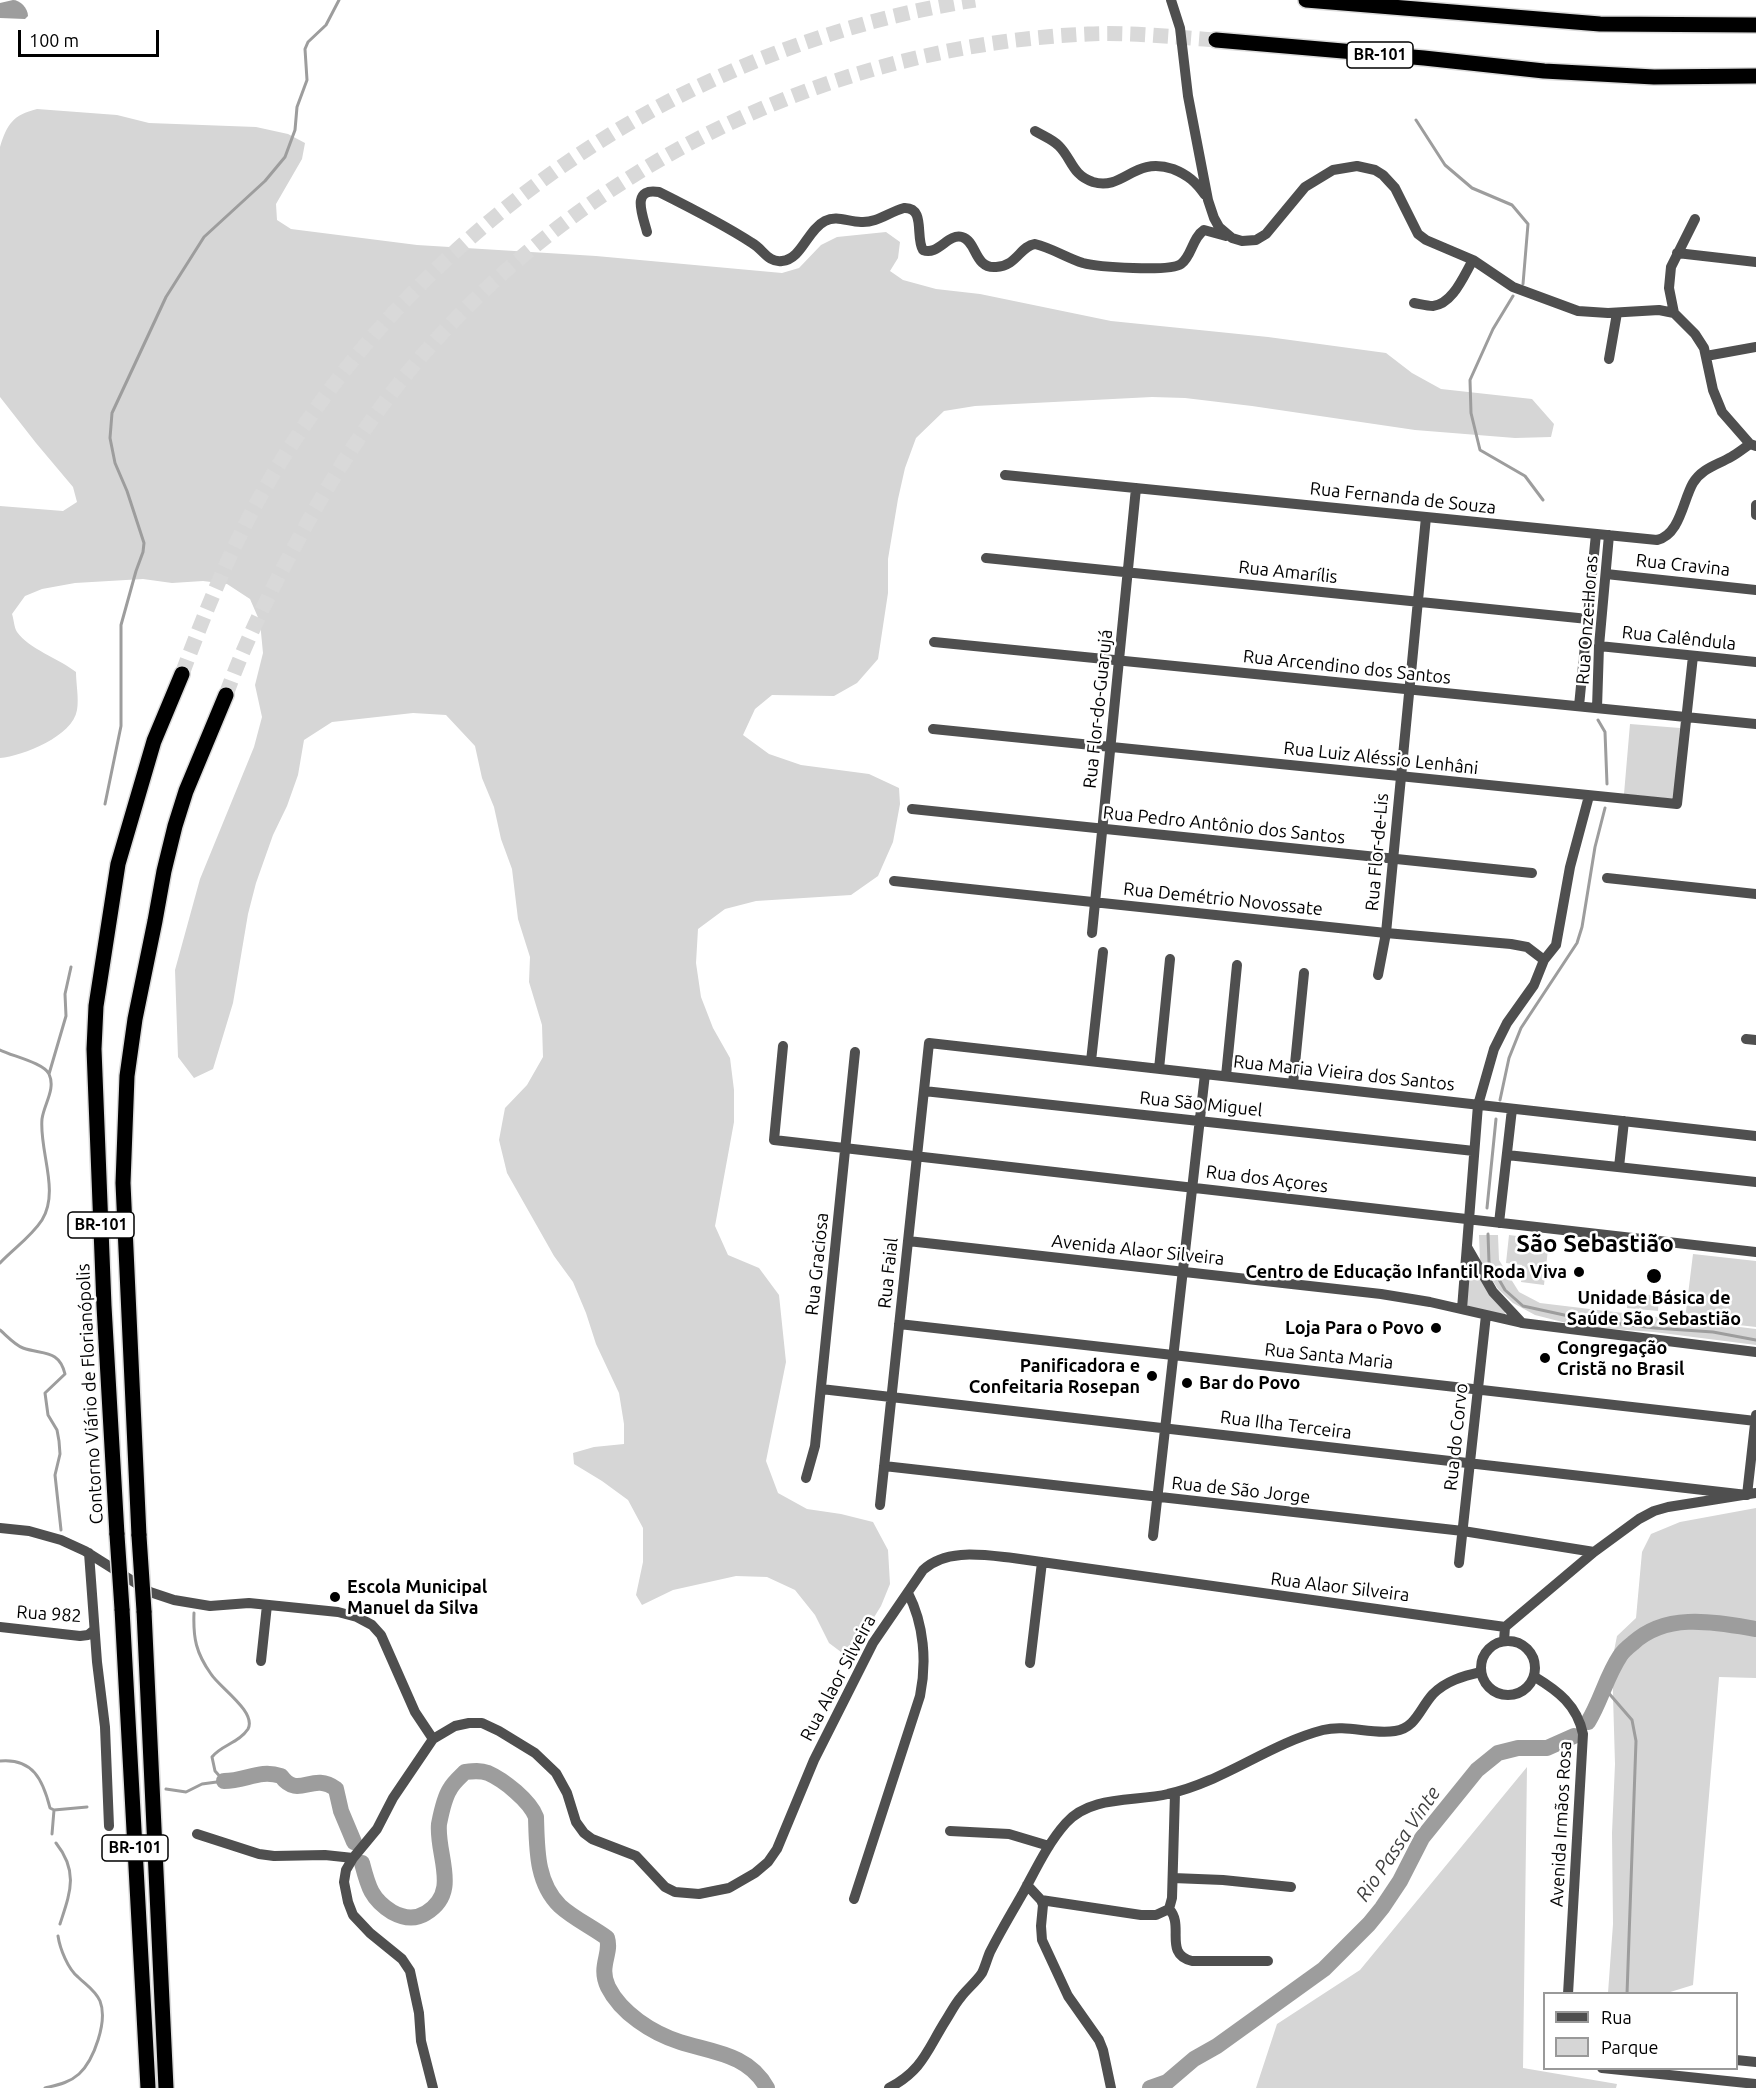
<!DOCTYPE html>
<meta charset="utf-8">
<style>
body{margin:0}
#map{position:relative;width:1756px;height:2088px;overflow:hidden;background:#fff;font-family:Ubuntu,sans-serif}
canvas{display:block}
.legend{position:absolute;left:1543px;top:1992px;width:195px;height:78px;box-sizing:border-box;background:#fff;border:2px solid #999;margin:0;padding:8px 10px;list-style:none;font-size:18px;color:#000}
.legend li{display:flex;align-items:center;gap:12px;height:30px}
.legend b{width:30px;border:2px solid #999}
.scale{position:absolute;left:18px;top:30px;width:141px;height:27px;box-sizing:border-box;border:3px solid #000;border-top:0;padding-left:8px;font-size:18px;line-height:21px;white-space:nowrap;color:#000;-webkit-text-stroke:4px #fff;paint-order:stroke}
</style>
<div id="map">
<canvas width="1756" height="2088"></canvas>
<ul class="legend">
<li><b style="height:8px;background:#4f4f4f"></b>Rua</li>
<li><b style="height:16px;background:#d6d6d6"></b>Parque</li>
</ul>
<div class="scale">100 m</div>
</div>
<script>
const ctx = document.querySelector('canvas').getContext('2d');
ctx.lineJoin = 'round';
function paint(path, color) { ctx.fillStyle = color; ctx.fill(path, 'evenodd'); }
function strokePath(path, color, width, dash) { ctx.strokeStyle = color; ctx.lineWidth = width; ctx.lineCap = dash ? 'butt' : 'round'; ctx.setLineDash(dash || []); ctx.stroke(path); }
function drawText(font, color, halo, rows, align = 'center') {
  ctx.font = font + ' Ubuntu,sans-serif'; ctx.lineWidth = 5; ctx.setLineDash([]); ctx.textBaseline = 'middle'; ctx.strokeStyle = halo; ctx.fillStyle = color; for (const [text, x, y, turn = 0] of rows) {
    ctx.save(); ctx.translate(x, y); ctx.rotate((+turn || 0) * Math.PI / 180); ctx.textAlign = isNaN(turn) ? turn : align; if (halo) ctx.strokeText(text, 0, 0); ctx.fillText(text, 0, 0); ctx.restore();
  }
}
const green = new Path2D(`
 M37,109L117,115L149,123L256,127L288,134L305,143L302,159L276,204L277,220L291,229L417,245L596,256L782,273L799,268L821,245L837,237L886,232L900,242L898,258L890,271L903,280L936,289L980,294L1111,321L1268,337L1386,353L1412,373L1441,389L1532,399L1554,424L1551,437L1515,438L1415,430L1252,406L1185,398L1152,397L975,406L944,411L916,438L905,468L898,499L888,559V593L878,659L857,683L834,696L772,695L755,709L743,735L769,754L801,765L869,774L899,788L900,804L893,842L878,876L851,895L756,901L725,909L698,929L696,963L701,997L713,1028L730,1058L734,1090V1122L715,1226L728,1255L759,1268L779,1295L786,1362L766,1461L778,1493L807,1509L841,1514L873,1522L888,1550L890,1584L881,1606L863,1635L841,1652L829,1643L815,1615L795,1590L767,1577L736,1576L673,1590L642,1605L636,1595L643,1562V1528L628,1500L602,1481L574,1464L573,1453L594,1447L624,1444V1424L619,1393L596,1344L586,1313L573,1282L554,1256L507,1173L499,1140L505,1108L527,1085L543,1057L542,1025L529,982L530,957L518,919L512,869L501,839L494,807L482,778L475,746L446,715L413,713L332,722L304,740L298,775L287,806L273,835L256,883L248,914L233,1003L213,1069L194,1078L178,1057L175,970L200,879L254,747L262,717L255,685L263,653L260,622L250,599L227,584L203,581L172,583L143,579L75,583L42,589L25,596L12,614C14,620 14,627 17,632C29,649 58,658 76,672C76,684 79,698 77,710C73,736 23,756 0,758V506L63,511L77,502L73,487L36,443L0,397V147C7,124 13,115 37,109Z
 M1630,724L1680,728L1674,799L1624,794Z
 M1479,1235H1498L1499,1260L1519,1292L1540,1303L1756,1329V1345L1654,1332L1582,1327L1535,1315L1513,1303L1498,1289L1480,1261Z
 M1509,1235L1549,1240L1544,1285L1521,1282L1522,1265L1506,1263Z
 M1693,1254L1756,1261V1327L1685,1319Z
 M1470,1263L1505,1310V1315L1465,1307Z
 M1628,1293L1659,1296L1658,1311L1627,1308Z
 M1756,1508V1678L1719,1677L1693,1985L1667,1993H1608L1613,1924L1612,1833L1615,1764L1612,1661L1617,1636L1636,1618L1642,1552L1651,1534L1680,1522Z
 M1527,1767L1523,2068L1617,2084L1616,2088H1256L1277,2024L1360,1970Z`);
const water = new Path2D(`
 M13,0C20,0 28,8 28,16L25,19L0,18V3Z`);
const stream = new Path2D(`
 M1416,120L1445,165L1472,188L1512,205L1528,224L1523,284
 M1513,296L1493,329L1470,380L1471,413L1480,450L1525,476L1543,500
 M1598,720L1605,732L1607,784
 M105,804L121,726V625L136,571L143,552L144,543L127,491L115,463L110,438L112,413L166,297L204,237L265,181L285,157L295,130L297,107L307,80L305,49L308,42L326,25L339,0
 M0,1050C12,1056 44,1063 49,1074C56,1089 44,1104 42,1119C39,1151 60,1191 42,1220C31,1237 13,1249 0,1263
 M49,1074L66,1016L65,994L71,967
 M1500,1100L1509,1058L1521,1028L1577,943L1582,927L1595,847L1605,808
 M1487,1208L1496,1119
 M1488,1234L1489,1262L1505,1290L1523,1306L1587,1320L1655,1328L1713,1332L1756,1340
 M0,1330C7,1336 15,1345 23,1348C43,1355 59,1349 65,1374L45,1393L48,1415L57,1430L59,1441L60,1454L55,1475L61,1530
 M194,1613C193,1638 196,1653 211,1674C219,1687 257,1712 248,1729C239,1743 221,1745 212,1757L215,1771L224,1781
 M1605,1683L1606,1690L1632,1720L1636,1741L1627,1994
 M0,1761C33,1758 43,1780 50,1808L54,1810L87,1807
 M166,1789L186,1792L202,1784L224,1781
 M52,1834L54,1810
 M56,1843C79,1872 70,1893 60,1924
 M45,2088C57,2085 69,2083 79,2074C94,2060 108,2021 100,2001C95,1990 86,1985 78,1977C68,1969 60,1949 58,1936`);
const river = new Path2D(`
 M1588,1722C1601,1701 1606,1677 1620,1656C1623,1651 1628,1647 1633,1643C1667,1612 1714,1622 1756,1629
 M224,1781C246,1781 259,1769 281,1776C299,1800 312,1771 336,1789L341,1811L354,1842
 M362,1863C368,1886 371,1899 392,1912C403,1918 415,1920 426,1913C461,1892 436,1855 439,1824C441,1814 444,1798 450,1789C453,1783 460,1777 465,1772C473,1771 480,1770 488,1773C504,1780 530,1801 536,1817C537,1848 536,1883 560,1906C573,1918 592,1927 607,1938C612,1954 598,1966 608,1987C621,2013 652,2033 680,2042C712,2052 749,2054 767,2088
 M1150,2088L1167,2082L1194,2059L1217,2046L1324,1969L1369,1924L1382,1908L1400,1881L1422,1838L1477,1770L1498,1753L1518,1748H1547L1574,1736`);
const highwayTunnel = new Path2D(`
 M182,674C206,610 231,547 265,488C414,229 679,46 975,0
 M226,695C243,647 266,600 290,555C324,490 362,428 409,371C576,169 826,46 1088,34C1130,32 1173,37 1216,40`);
const minor = new Path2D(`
 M1171,0L1180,28L1188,96L1208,200L1214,218L1219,227L1232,238L1242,241L1256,240L1266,234L1305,187L1333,170L1357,166L1375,170L1383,175L1395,188L1418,234L1426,240L1473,260L1513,287L1578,311L1608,313L1659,310L1674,313L1695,334L1704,348L1713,390L1722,412L1750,444L1756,446
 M1035,131C1043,136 1052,139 1059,146C1072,159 1072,175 1093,182C1124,191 1133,156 1173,169C1188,175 1196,182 1205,195
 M647,232C643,216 630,187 659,192C691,208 723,224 752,243C763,249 768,263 782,261C802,259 807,230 825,221C837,215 848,222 861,222C877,223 889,212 904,208C926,207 915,238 923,250C938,256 948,233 962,237C977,241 974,269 996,267C1017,266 1020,246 1035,244C1052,248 1067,258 1083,263C1097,267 1170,272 1181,264C1192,256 1192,238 1204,230L1226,236
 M1677,253L1756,262
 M1414,303C1420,304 1427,306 1433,306C1453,304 1464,275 1473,260
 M1674,313L1669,288L1671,267L1695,219
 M1706,356L1756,347
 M1609,359L1617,313
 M1005,475L1657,540C1680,535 1683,500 1693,483C1702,468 1717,465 1731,457C1738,453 1744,448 1750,444
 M1756,505V515
 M986,558L1588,619
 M1606,574L1756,590
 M934,642L1756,724
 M1599,646L1756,662
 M1579,706L1596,534
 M1597,708L1599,646L1609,535
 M933,729L1677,804L1693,656
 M912,809L1532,873
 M1607,878L1756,894
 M894,881L1386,933L1511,944L1527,947L1544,960
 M1092,933L1136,488
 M1378,975L1386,933L1426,517
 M1746,1039L1756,1040
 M783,1046L774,1140L1756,1252
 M1091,1061L1103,952
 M1159,1069L1170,959
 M1226,1076L1237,965
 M1293,1084L1304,973
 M924,1091L1474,1151
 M1507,1155L1756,1182
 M1619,1167L1624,1121
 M1499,1223L1512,1109
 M908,1241L1381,1294L1430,1302L1522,1323L1756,1352
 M1467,1247L1493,1292L1522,1323
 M1462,1309L1478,1105L1494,1049L1507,1023L1534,985L1544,960L1556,945L1570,867L1589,796
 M899,1324L1756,1421
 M821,1389L1747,1495L1756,1415
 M884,1466L1463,1531L1594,1552
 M806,1478L815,1446L855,1052
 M880,1505L929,1043L1756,1136
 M0,1528L29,1531L61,1540L85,1551L150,1592L174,1600L210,1606L249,1603L338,1612L357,1617L372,1625L381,1635L415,1712L433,1739
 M1153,1536L1205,1074
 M89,1553L97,1662L105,1727L109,1826
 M1459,1563L1486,1315
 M0,1627L80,1636L88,1635L94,1630
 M1481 1668a27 27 0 1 1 54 0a27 27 0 1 1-54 0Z
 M1504,1641L1505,1627L1594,1552L1639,1519L1654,1511L1668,1507L1756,1493
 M261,1661L267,1605
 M1030,1663L1042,1562
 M1535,1677C1558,1691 1577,1705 1583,1734L1568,1994
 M950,1831L1009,1834L1049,1846
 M197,1834L259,1854L274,1856L325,1855L353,1858
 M1173,1878L1223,1880L1291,1887
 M1027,1885L1041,1900L1043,1905L1041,1926L1042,1940L1068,1996L1099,2040L1103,2050L1111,2088
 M854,1899L920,1696C927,1662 924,1624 908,1593
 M1041,1900L1141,1915H1156L1169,1909L1172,1898L1175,1793
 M1169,1909C1185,1925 1163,1954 1192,1961H1268
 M1736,2060L1756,2062
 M1602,2068L1756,2084
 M433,2088L421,2041L419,2013L410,1971L402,1959L370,1933L353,1915L348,1902L344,1882L346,1870L353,1858L377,1829L393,1798L433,1739L455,1726L469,1723H482L499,1731L535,1753L556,1773L567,1793L576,1822L584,1833L592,1839L636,1856L665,1887L675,1892L699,1894L729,1888L755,1873L768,1862L777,1849L814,1760L873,1643L923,1570C946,1548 984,1555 1013,1558L1505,1627
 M889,2088C923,2070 927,2050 946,2020C951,2012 955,2004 961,1997C967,1989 976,1982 982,1973C985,1967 987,1959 990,1952C1000,1932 1012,1912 1023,1893C1036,1869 1048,1843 1066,1823C1091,1795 1135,1802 1168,1794C1223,1782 1269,1744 1323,1730C1347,1724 1371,1735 1395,1731C1416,1728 1420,1708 1433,1694C1446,1681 1463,1676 1481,1672`);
const highway = new Path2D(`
 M1306,0L1600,24L1756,25
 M1216,40L1424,58L1544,71L1654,77L1756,76
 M117,1535L104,1306L94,1049L96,1006L118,864L154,741L182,674
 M139,1536L123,1183L127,1076L135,1019L155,921L164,871L175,826L186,791L226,695
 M122,1609L148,2088
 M144,1611L166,2088`);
const highwayBridge = new Path2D(`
 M117,1535L122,1609
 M139,1536L144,1611`);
const markers = [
 [1579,1272,6,"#000"],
 [1654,1276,8,"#000"],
 [1436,1328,6,"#000"],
 [1545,1358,6,"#000"],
 [1152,1376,6,"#000"],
 [1187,1383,6,"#000"],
 [335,1597,6,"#000"]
];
const shields = [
 [1380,55,66],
 [101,1225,66],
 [135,1848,66]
];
const shieldNames = [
 ["BR-101",1380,55],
 ["BR-101",101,1225],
 ["BR-101",135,1848]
];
const streetNames = [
 ["Rua Fernanda de Souza",1403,498,6],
 ["Rua Cravina",1683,565,6],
 ["Rua Amarílis",1288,572,6],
 ["Rua Onze-Horas",1587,620,-86],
 ["Rua Calêndula",1679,638,6],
 ["Rua Arcendino dos Santos",1347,667,6],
 ["Rua Flor-do-Guarujá",1098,709,-84],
 ["Rua Luiz Aléssio Lenhâni",1381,758,6],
 ["Rua Pedro Antônio dos Santos",1224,825,6],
 ["Rua Flor-de-Lis",1377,852,-85],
 ["Rua Demétrio Novossate",1223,899,6],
 ["Rua Maria Vieira dos Santos",1344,1073,6],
 ["Rua São Miguel",1201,1104,6],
 ["Rua dos Açores",1267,1179,7],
 ["Avenida Alaor Silveira",1138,1250,6],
 ["Rua Graciosa",817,1264,-84],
 ["Rua Faial",888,1273,-84],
 ["Rua Santa Maria",1329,1356,6],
 ["Contorno Viário de Florianópolis",90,1394,-93],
 ["Rua Ilha Terceira",1286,1425,7],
 ["Rua do Corvo",1456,1437,-84],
 ["Rua de São Jorge",1241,1490,6],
 ["Rua Alaor Silveira",1340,1587,7],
 ["Rua 982",49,1614,4],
 ["Rua Alaor Silveira",838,1678,-62],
 ["Avenida Irmãos Rosa",1561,1824,-87]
];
const poiNames = [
 ["Centro de Educação Infantil Roda Viva",1567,1272],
 ["Unidade Básica de",1654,1298,"center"],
 ["Saúde São Sebastião",1654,1319,"center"],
 ["Loja Para o Povo",1424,1328],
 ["Congregação",1557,1348,"left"],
 ["Cristã no Brasil",1557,1369,"left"],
 ["Panificadora e",1140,1366],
 ["Confeitaria Rosepan",1140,1387],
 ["Bar do Povo",1199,1383,"left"],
 ["Escola Municipal",347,1587,"left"],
 ["Manuel da Silva",347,1608,"left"]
];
const waterNames = [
 ["Rio Passa Vinte",1398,1844,-56]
];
const districtNames = [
 ["São Sebastião",1595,1244]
];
paint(green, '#d6d6d6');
paint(water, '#9d9d9d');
strokePath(stream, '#9d9d9d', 3);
strokePath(river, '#9d9d9d', 16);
strokePath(highwayTunnel, '#d9d9d9', 15, [15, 8]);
strokePath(highway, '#dbdbdb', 18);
strokePath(minor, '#4f4f4f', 10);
strokePath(highway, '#000', 15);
strokePath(highwayBridge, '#dbdbdb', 18, []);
strokePath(highwayBridge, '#000', 15);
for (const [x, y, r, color] of markers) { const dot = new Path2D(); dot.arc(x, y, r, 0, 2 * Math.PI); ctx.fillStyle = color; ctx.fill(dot); strokePath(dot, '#fff', 2); }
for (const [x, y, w] of shields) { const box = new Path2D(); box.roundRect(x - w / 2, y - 13, w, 26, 4.5); ctx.fillStyle = '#fff'; ctx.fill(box); strokePath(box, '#000', 1.5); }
drawText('bold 16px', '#000', null, shieldNames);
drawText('18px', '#000', '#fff', streetNames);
drawText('bold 18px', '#000', '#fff', poiNames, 'right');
drawText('italic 20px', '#3e3e3e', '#fff', waterNames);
drawText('bold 24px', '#000', '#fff', districtNames);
</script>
